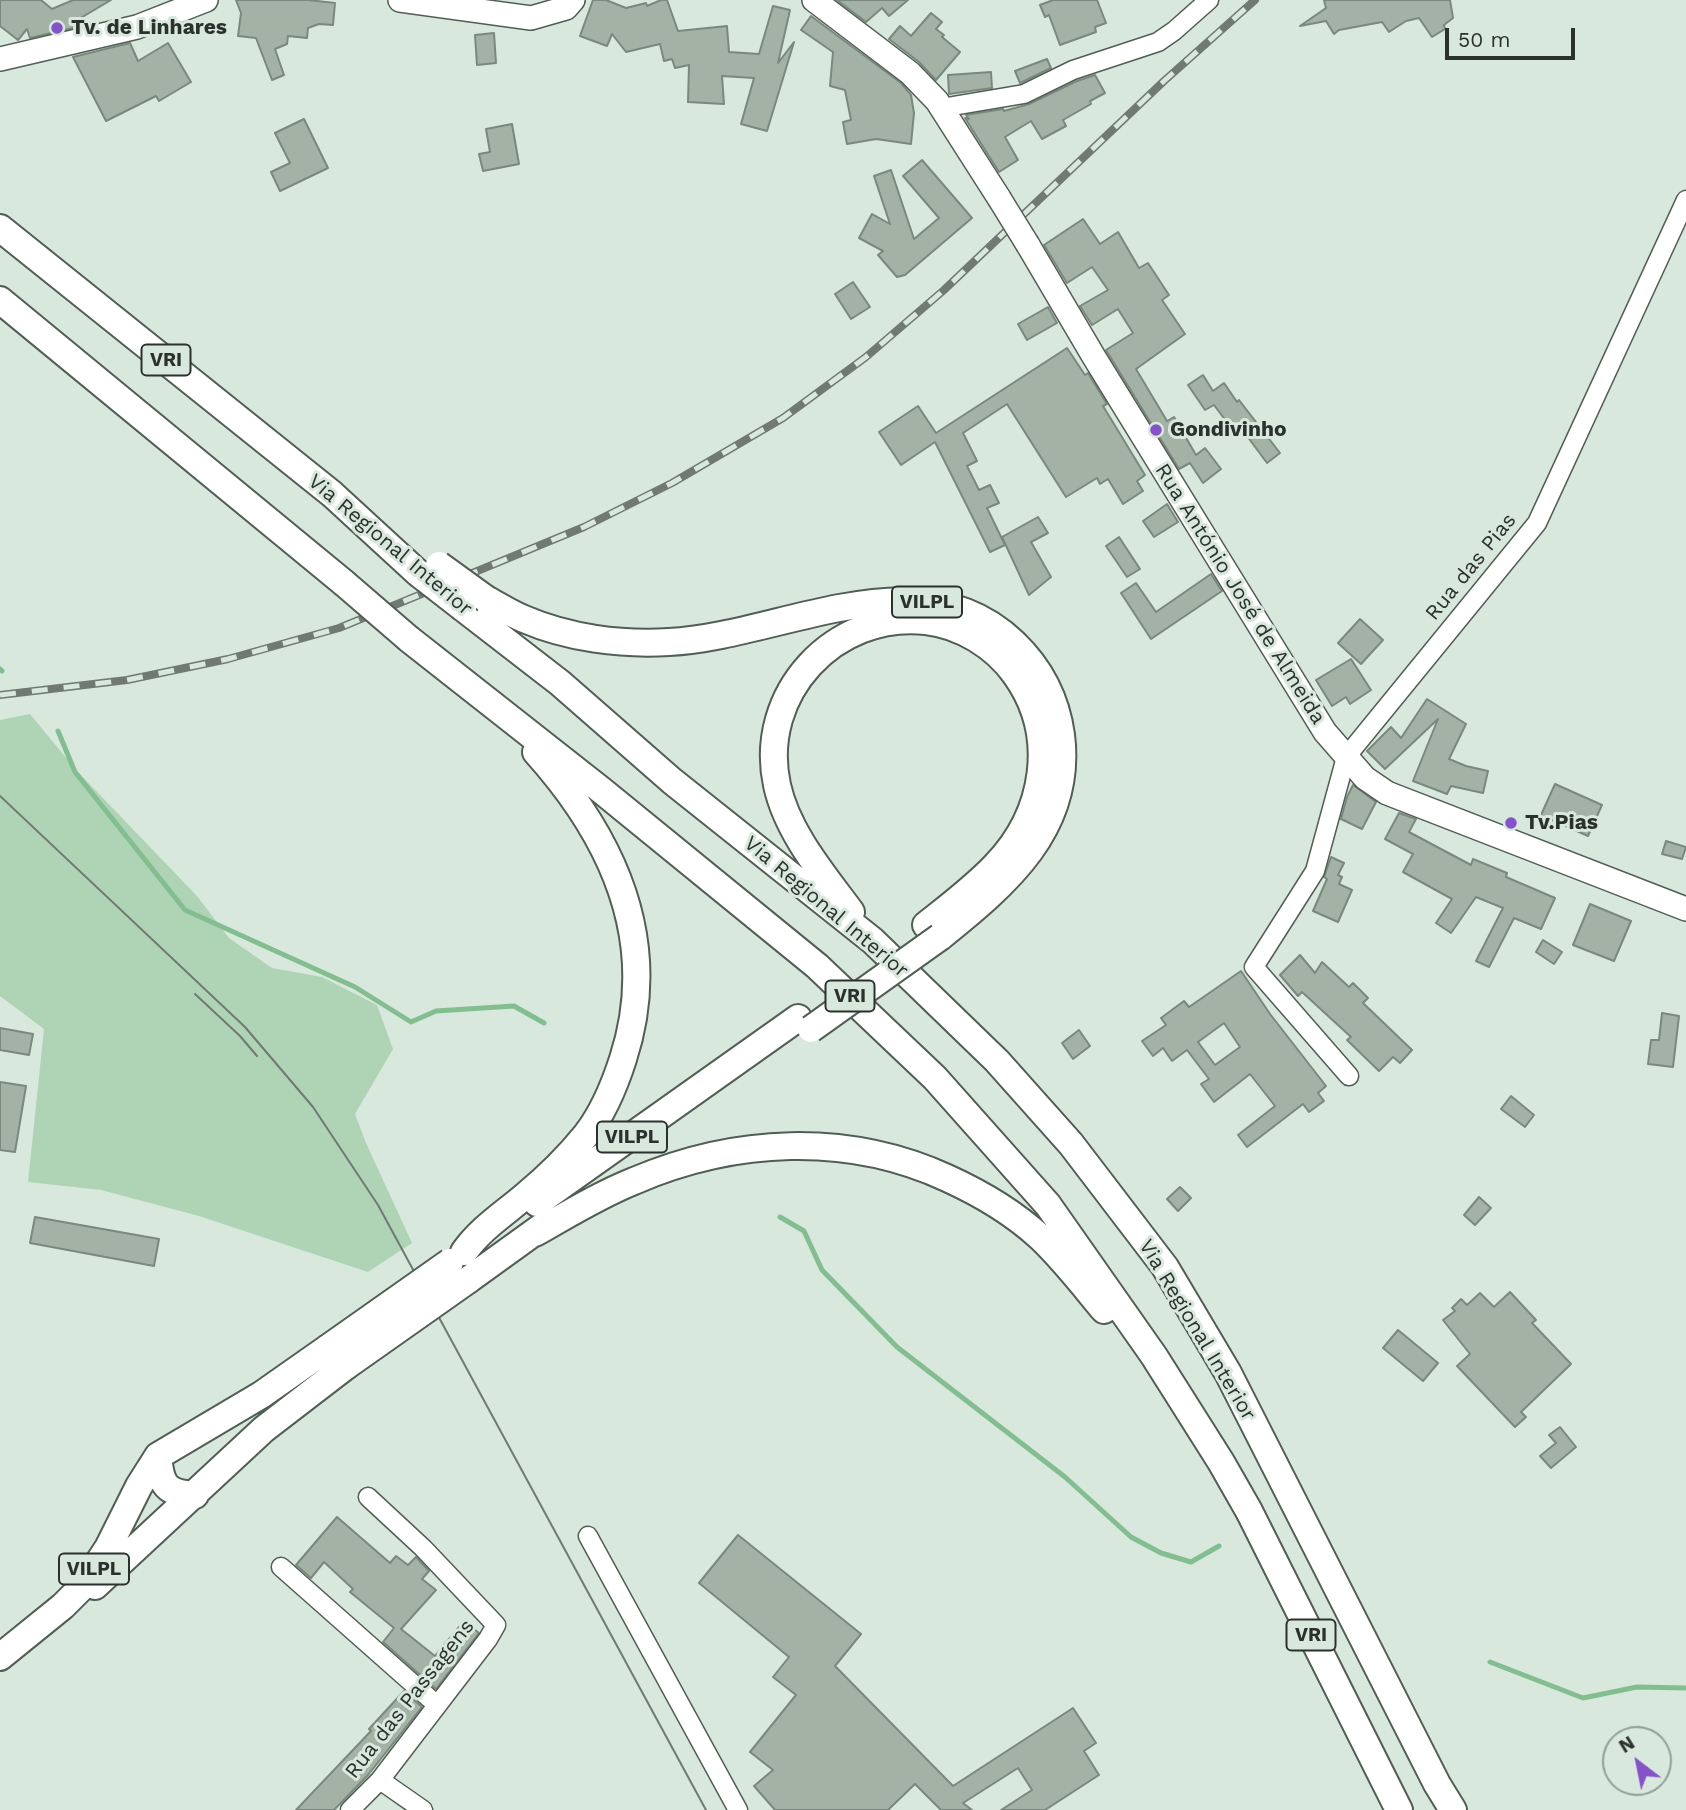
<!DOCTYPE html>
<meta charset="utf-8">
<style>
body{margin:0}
#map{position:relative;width:1686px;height:1810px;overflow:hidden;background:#d9e8dc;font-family:"Work Sans",sans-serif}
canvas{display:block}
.north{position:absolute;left:1602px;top:1726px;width:70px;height:70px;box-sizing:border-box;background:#d9e8dc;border:2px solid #939f96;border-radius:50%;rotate:328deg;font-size:19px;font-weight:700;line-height:28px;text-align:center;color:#2b312c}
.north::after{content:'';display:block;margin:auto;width:24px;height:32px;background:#8652c9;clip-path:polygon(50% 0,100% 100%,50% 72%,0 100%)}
.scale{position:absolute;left:1445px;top:28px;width:130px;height:32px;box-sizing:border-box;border:4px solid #2b312c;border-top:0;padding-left:9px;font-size:21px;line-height:24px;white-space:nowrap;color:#2b312c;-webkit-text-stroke:5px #d9e8dc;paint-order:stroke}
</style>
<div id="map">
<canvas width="1686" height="1810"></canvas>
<div class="north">N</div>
<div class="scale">50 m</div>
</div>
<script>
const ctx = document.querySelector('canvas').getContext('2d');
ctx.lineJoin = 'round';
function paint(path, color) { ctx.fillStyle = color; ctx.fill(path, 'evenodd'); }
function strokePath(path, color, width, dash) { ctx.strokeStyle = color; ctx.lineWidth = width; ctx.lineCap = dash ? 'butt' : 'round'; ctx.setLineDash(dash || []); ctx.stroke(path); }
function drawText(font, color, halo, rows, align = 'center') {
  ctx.font = font + ' "Work Sans",sans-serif'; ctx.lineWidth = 6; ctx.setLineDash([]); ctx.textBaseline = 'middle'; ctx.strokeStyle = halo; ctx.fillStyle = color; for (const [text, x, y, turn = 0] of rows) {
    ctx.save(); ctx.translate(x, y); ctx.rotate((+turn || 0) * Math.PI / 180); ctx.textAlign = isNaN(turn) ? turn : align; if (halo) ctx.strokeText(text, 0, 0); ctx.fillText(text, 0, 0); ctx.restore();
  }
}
const green = new Path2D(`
 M30,714L77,771L197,896L229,938L272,968L322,977L377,1005L393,1049L355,1114L366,1143L412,1243L368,1272L199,1216L101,1190L28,1182L44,1029L0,996V720Z`);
const stream = new Path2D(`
 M0,669L2,671
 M58,731L75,772L185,910L355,987L411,1022L436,1011L514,1006L544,1023
 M780,1217L804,1231L822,1270L897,1347L1065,1477L1131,1537L1161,1553L1191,1562L1219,1546
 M1490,1662L1583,1698L1637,1687L1686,1688`);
const building = new Path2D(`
 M0,0H41L52,9L73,0H111L79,19L82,26L30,38L27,29L18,40L0,26Z
 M236,0H308L335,3L333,25L319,24L308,28L307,38L288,36L287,44L275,49L284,75L272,80L256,38L238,36L241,13Z
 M593,0H606L626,8L646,3L647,6L661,0H667L678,31L727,26L729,52L759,54L773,6L790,10L778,63L794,42L767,131L741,124L754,78L722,76L724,104L688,102L689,65L675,68L672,59L664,61L660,44L626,52L612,34L607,46L580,36Z
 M837,0H908L889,16L882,8L866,22Z
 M1053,0H1097L1106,23L1095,27L1096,32L1060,45L1049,15L1045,17L1040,5Z
 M1324,0H1450L1453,18L1444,25L1445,29L1432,37L1419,18L1406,21L1389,32L1382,22L1339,30L1334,34L1326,21L1300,26L1326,8Z
 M931,13L942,22L936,29L944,35L942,37L960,52L936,80L919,62L889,39L900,26L911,36Z
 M811,16L901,83L911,95L914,113L911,144L876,139L847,144L843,122L851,120L845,90L830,86L833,52L801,30Z
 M494,33L496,63L477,65L475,35Z
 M130,43L138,61L168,43L191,82L159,101L156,96L106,121L73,57Z
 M1047,59L1051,68L1020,83L1015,71Z
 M991,72L992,88L949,94L948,75Z
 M1095,75L1105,93L1090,101L1091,104L1063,120L1066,126L1042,139L1031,121L1005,137L1018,160L999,172L965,118L969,119L966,115L1003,109L1004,111L1029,104L1077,81Z
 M304,119L328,168L280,191L271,172L290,163L275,133Z
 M512,124L519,164L483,171L479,154L490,152L486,129Z
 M922,160L972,218L905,275L897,277L878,255L883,251L859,238L872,214L890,224L874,176L891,170L914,239L939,218L903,176Z
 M1083,219L1100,244L1118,232L1139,268L1148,263L1169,295L1162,300L1185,334L1136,369L1167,421L1174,417L1196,455L1205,448L1221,469L1203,483L1190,463L1179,469L1106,350L1133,333L1118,309L1092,325L1080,306L1108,290L1092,267L1067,283L1044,245Z
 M853,282L870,307L851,319L835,294Z
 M1048,307L1057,323L1027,340L1018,324Z
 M1067,348L1085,375L1088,373L1107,404L1103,406L1145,475L1137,481L1143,491L1123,504L1108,479L1100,484L1097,478L1066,497L1007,404L963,433L977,461L967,466L979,490L990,485L999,503L987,508L1005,545L990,552L935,442L901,465L879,432L918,406L936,433Z
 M1203,375L1213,391L1224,383L1237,402L1239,400L1280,453L1267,463L1244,432L1238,437L1214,405L1205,410L1188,385Z
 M1167,504L1178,522L1154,537L1143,521Z
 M1038,517L1048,533L1031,542L1051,577L1029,595L1002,537Z
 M1119,537L1140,569L1127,577L1106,546Z
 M1211,574L1222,591L1151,639L1121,593L1136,583L1156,612Z
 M1360,619L1383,640L1361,664L1338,643Z
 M1351,659L1371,690L1350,704L1346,697L1332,706L1316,680Z
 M1427,699L1466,724L1449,759L1466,766L1488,771L1483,793L1451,786L1447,794L1413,781L1438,719L1385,769L1367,751L1391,727L1401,738Z
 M1555,784L1602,805L1588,836L1541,815Z
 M1353,785L1376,802L1362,829L1341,819L1347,797Z
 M1399,813L1416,819L1409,832L1471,865L1473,859L1507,873L1506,877L1555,898L1541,929L1514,918L1489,967L1476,961L1503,908L1476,897L1451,933L1436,923L1452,899L1403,872L1413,854L1385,839Z
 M1666,841L1686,847L1682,859L1662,854Z
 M1331,857L1344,863L1338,875L1342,877L1339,884L1352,890L1338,922L1313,911L1327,879L1324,877Z
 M1590,904L1631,921L1614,961L1573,945Z
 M1543,940L1562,952L1554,964L1536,952Z
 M1300,955L1315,973L1322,962L1349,987L1353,983L1368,998L1363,1003L1412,1050L1400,1063L1393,1057L1379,1071L1347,1040L1351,1037L1302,992L1298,996L1280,975Z
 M1241,971L1270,1014L1326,1086L1318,1093L1324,1101L1309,1112L1303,1104L1247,1147L1238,1135L1275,1106L1250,1074L1214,1102L1201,1084L1209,1079L1187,1050L1172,1061L1163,1048L1153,1056L1142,1041L1166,1025L1161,1018L1184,1001L1189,1007ZM1224,1023L1240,1047L1215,1065L1198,1042Z
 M1662,1013L1679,1016L1673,1067L1648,1064L1651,1040H1659Z
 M0,1028L33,1034L29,1055L0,1050Z
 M1079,1030L1090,1046L1073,1059L1062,1043Z
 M0,1082L26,1086L15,1152L0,1150Z
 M1511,1096L1534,1115L1525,1127L1501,1109Z
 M1180,1187L1191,1198L1178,1211L1167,1199Z
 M1479,1197L1491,1208L1475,1225L1464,1215Z
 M35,1217L159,1239L154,1266L30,1243Z
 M1510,1292L1536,1320L1532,1323L1571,1364L1521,1412L1526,1417L1515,1427L1457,1366L1470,1354L1443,1320L1455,1311L1452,1308L1461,1299L1467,1305L1480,1293L1494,1307Z
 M1398,1330L1438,1363L1423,1381L1383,1348Z
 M1560,1427L1576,1447L1551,1468L1540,1456L1556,1443L1549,1435Z
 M337,1517L390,1563L396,1556L408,1565L416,1557L429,1571L422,1579L436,1590L401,1629L435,1656L464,1621L479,1633L436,1689L383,1642L394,1628L350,1592L353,1589L324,1562L311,1578L296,1565Z
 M738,1535L861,1634L835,1666L953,1786L1073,1708L1096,1743L1084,1751L1099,1775L1045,1810H1001L1032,1790L1018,1768L963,1803L972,1810H941L915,1784L888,1810H775L754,1786L773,1770L750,1752L796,1695L773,1677L789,1657L699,1583Z
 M404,1691L422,1707L368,1775L334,1810H296L371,1731L369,1729Z`);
const minor = new Path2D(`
 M941,108L1024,94L1073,70L1158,42L1174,31L1209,0
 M1349,1076L1254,967L1315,871L1346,757L1537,523L1686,200
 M588,1536L738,1810
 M281,1567L437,1705
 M380,1780L423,1810
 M350,1810L380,1780L488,1639L496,1625L423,1548L368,1497`);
const major = new Path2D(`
 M400,0L531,18L566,8L573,0
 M814,0L910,73L937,101L999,198
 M0,59L137,27L206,0
 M1028,245L1094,357L1325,732L1365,778L1387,793L1686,909`);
const highway = new Path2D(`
 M0,228L332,494L418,573
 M0,300L344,583
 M486,599C499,606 511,614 524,619C568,638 621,645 669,642C779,637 920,552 1014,643C1040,668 1056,698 1061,735C1073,828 1006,884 940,937
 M463,608L560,683L672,781L873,941L997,1061L1071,1144L1165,1267L1228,1373L1437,1784L1453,1810
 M409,639L601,790L817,966L935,1078L1048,1205L1154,1356L1221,1462L1249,1511L1399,1810
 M851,912C823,874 787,832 777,785C757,693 835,611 926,621C961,625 995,646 1015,674C1059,735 1046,813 995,866C974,888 950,906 926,925
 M537,1203L798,1018
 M535,1233C567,1215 599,1195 634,1181C734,1138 847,1132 947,1178C980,1193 1014,1213 1041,1238C1064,1260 1084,1286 1104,1310
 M464,1252C481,1228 504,1214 526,1195C548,1177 569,1156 586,1135C603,1113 615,1084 623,1059C661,942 614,839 536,752
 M468,1280L547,1223
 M158,1456C161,1485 165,1493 195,1495
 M95,1586L264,1429L346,1366
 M0,1657L63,1606L83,1586L108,1548L139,1486L158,1456L261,1395L328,1348`);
const tram = new Path2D(`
 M0,796L245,1027L313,1107L378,1205L706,1810
 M195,994L240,1036L257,1056`);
const rail = new Path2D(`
 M0,695L127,680L228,659L339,628L584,527L672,483L783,418L866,357L944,290L1164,81L1255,0`);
const majorBridge = new Path2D(`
 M999,198L1028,245`);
const highwayBridge = new Path2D(`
 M439,565L486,599
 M418,573L463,608
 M344,583L409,639
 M811,1029L940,937
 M328,1348L450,1262
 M346,1366L468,1280`);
const markers = [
 [57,28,7,"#8652c9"],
 [1156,430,7,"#8652c9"],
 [1511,823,7,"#8652c9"]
];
const shields = [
 [166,360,49],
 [927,602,70],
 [850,996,49],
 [632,1137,70],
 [94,1569,70],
 [1311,1635,49]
];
const shieldNames = [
 ["VRI",166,360],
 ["VILPL",927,602],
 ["VRI",850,996],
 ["VILPL",632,1137],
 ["VILPL",94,1569],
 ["VRI",1311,1635]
];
const poiNames = [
 ["Tv. de Linhares",71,28],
 ["Gondivinho",1170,430],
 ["Tv.Pias",1525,823]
];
const streetNames = [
 ["Via Regional Interior",390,545,40],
 ["Rua das Pias",1471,567,-51],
 ["Rua António José de Almeida",1240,594,58],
 ["Via Regional Interior",826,907,40],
 ["Via Regional Interior",1197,1330,59],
 ["Rua das Passagens",410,1699,-52]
];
paint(green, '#aed4b5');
strokePath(stream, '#83be91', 5);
paint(building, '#a4b2a6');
strokePath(building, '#7a887d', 2);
strokePath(minor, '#515e54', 21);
strokePath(major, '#515e54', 26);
strokePath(highway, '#515e54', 30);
strokePath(minor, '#fff', 18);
strokePath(major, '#fff', 23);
strokePath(highway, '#fff', 26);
strokePath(tram, '#707a72', 2);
strokePath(rail, '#707a72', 8);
strokePath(rail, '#d9e8dc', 5, [16]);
strokePath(majorBridge, '#515e54', 26, []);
strokePath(highwayBridge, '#515e54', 30, []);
strokePath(majorBridge, '#fff', 23);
strokePath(highwayBridge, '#fff', 26);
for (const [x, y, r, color] of markers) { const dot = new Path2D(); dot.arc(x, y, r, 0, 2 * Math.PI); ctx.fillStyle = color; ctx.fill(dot); strokePath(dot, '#d9e8dc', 2.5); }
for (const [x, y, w] of shields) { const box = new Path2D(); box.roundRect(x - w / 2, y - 15.5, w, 31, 5); ctx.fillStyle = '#d9e8dc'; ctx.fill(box); strokePath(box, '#2b312c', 2); }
drawText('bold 19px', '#2b312c', null, shieldNames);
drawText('bold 21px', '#2b312c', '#d9e8dc', poiNames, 'left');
drawText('21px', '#2b312c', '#d9e8dc', streetNames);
</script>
